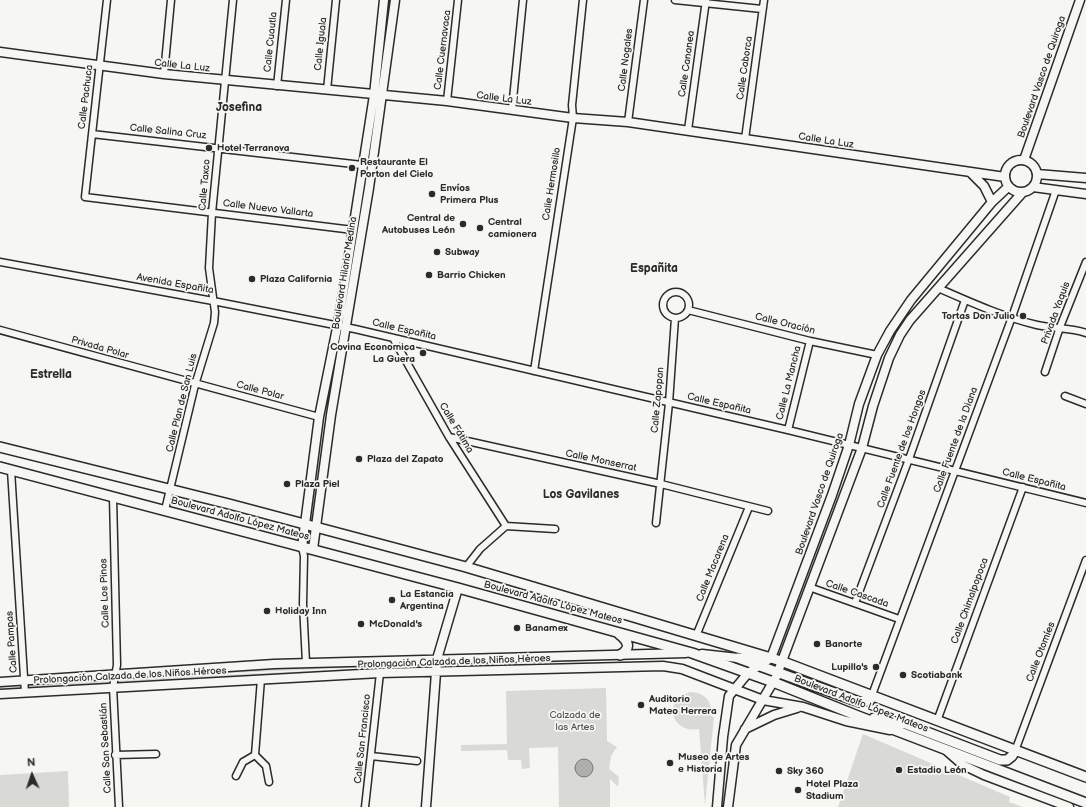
<!DOCTYPE html>
<meta charset="utf-8">
<style>
body{margin:0}
#map{position:relative;width:1086px;height:807px;overflow:hidden;background:#f6f6f2;font-family:"Balsamiq Sans",sans-serif}
canvas{display:block}
.north{position:absolute;left:12px;top:755px;width:40px;height:40px;-webkit-text-stroke:3px #f6f6f2;paint-order:stroke;rotate:357deg;font-size:11px;font-weight:700;line-height:16px;text-align:center;color:#2b2b2b}
.north::after{content:'';display:block;margin:auto;width:14px;height:18px;background:#2b2b2b;clip-path:polygon(50% 0,100% 100%,50% 72%,0 100%)}
</style>
<div id="map">
<canvas width="1086" height="807"></canvas>
<div class="north">N</div>
</div>
<script>
const ctx = document.querySelector('canvas').getContext('2d');
ctx.lineJoin = 'round';
function paint(path, color) { ctx.fillStyle = color; ctx.fill(path, 'evenodd'); }
function strokePath(path, color, width, dash) { ctx.strokeStyle = color; ctx.lineWidth = width; ctx.lineCap = dash ? 'butt' : 'round'; ctx.setLineDash(dash || []); ctx.stroke(path); }
function drawText(font, color, halo, rows, align = 'center') {
  ctx.font = font + ' "Balsamiq Sans",sans-serif'; ctx.lineWidth = 3.5; ctx.setLineDash([]); ctx.textBaseline = 'middle'; ctx.strokeStyle = halo; ctx.fillStyle = color; for (const [text, x, y, turn = 0] of rows) {
    ctx.save(); ctx.translate(x, y); ctx.rotate((+turn || 0) * Math.PI / 180); ctx.textAlign = isNaN(turn) ? turn : align; if (halo) ctx.strokeText(text, 0, 0); ctx.fillText(text, 0, 0); ctx.restore();
  }
}
const green = new Path2D(`
 M600,660L261,679L124,682L0,690V678L219,668L459,663L163,676L72,682L438,665Z
 M606,688L607,741L617,747L611,756L609,769L619,777L618,787L610,779V807H559L558,747L529,748L530,768L522,769L521,760H508L507,750L461,751V745L507,744L506,691Z
 M690,692C705,692 713,702 711,716L714,717L705,805L699,729C671,734 662,700 690,692Z
 M863,734L1010,797L1009,802L1023,807H838Z
 M68,771L69,807H0V775Z`);
const water = new Path2D(`
 M575 768a9 9 0 1 1 18 0a9 9 0 1 1-18 0Z`);
const street = new Path2D(`
 M107,0L85,197L353,230
 M675,0L762,9
 M164,74L171,0
 M277,86L286,0
 M327,90L336,0
 M447,101L458,0
 M512,109L523,0
 M628,122L644,0
 M688,130L706,0
 M92,134L362,165
 M745,139L764,0
 M0,262L213,301L355,329L788,430L1086,503
 M938,288C970,302 1003,317 1037,325C1054,329 1070,327 1086,333
 M663 305a13 13 0 1 1 26 0a13 13 0 1 1-26 0Z
 M688,310L810,341L877,355
 M0,330L319,417
 M393,338L449,437L506,526
 M534,371L573,118L572,105L583,0
 M1045,372L1060,327L1086,262
 M1065,396L1086,404
 M788,430L810,341
 M449,437L661,484L768,511
 M11,470L25,693
 M113,497L117,665L113,687L119,807
 M165,510L195,385L214,323L215,312L209,268L212,213L233,0
 M656,523L669,403L675,318
 M506,526L555,529
 M302,547L304,556L303,604L306,663
 M466,567L480,549L506,526
 M809,587L899,619
 M855,603L909,459L965,300
 M696,636L749,507
 M872,695L1012,317L1056,190
 M937,721L1023,487
 M1015,751L1086,560
 M115,755L156,754
 M255,755L261,679
 M255,755L266,766L269,782
 M371,756L417,761
 M236,776L243,762L255,755
 M365,807L380,673`);
const secondary = new Path2D(`
 M0,52L164,74L447,101L573,118L628,122L1005,177
 M1005 176a16 16 0 1 1 32 0a16 16 0 1 1-32 0Z
 M1024,160L1080,0
 M972,174L984,186L992,202
 M1037,174L1086,178
 M1033,187L1086,194
 M302,547L319,417L340,313L374,95L384,0
 M313,549L331,415L369,188L395,0
 M702,654L738,658H766
 M0,682L274,664L686,653
 M0,694L380,673L663,666L682,669L763,700L803,707L846,721L890,730
 M745,729L774,715L797,708
 M947,751L963,765L984,775L1069,807
 M426,807L437,659L458,588
 M717,807L723,737L729,696L748,673L771,658L832,495L849,445L859,404L877,355L890,331L911,300L992,202L1008,187
 M728,807L736,745L776,677L862,448L873,406L889,358L900,335L910,320L1022,193`);
const primary = new Path2D(`
 M0,447L229,504L466,567L781,661L1086,777
 M0,467L458,588L692,653L773,682L858,716L1086,803
 M619,634C628,641 632,648 620,655
 M738,658L854,700L860,702L870,700L872,695
 M874,718L906,724L1000,760H1007L1012,756L1015,751`);
const markers = [
 [209,148,4,"#2b2b2b"],
 [352,168,4,"#2b2b2b"],
 [432,194,4,"#2b2b2b"],
 [463,224,4,"#2b2b2b"],
 [480,228,4,"#2b2b2b"],
 [437,252,4,"#2b2b2b"],
 [429,275,4,"#2b2b2b"],
 [252,279,4,"#2b2b2b"],
 [1023,316,4,"#2b2b2b"],
 [423,353,4,"#2b2b2b"],
 [359,459,4,"#2b2b2b"],
 [287,484,4,"#2b2b2b"],
 [392,600,4,"#2b2b2b"],
 [267,611,4,"#2b2b2b"],
 [361,624,4,"#2b2b2b"],
 [517,628,4,"#2b2b2b"],
 [817,644,4,"#2b2b2b"],
 [876,667,4,"#2b2b2b"],
 [903,675,4,"#2b2b2b"],
 [641,705,4,"#2b2b2b"],
 [670,763,4,"#2b2b2b"],
 [899,770,4,"#2b2b2b"],
 [779,771,4,"#2b2b2b"],
 [798,790,4,"#2b2b2b"]
];
const streetNames = [
 ["Calle Cuautla",271,42,-84],
 ["Calle Iguala",321,44,-84],
 ["Calle Cuernavaca",443,50,-83],
 ["Calle Nogales",626,60,-83],
 ["Calle Cananea",687,64,-82],
 ["Calle La Luz",182,66,6],
 ["Calle Caborca",745,68,-82],
 ["Boulevard Vasco de Quiroga",1042,77,-71],
 ["Calle Pachuca",86,97,-83],
 ["Calle La Luz",504,99,7],
 ["Calle Salina Cruz",168,132,6],
 ["Calle La Luz",826,141,9],
 ["Calle Hermosillo",552,184,-81],
 ["Calle Taxco",205,185,-85],
 ["Calle Nuevo Vallarta",268,209,7],
 ["Boulevard Hilario Medina",345,273,-81],
 ["Avenida Españita",175,284,10],
 ["Privada Yaquis",1056,313,-70],
 ["Calle Oración",785,324,14],
 ["Calle Españita",404,330,13],
 ["Privada Polar",100,348,16],
 ["Calle La Mancha",789,383,-76],
 ["Calle Polar",260,391,15],
 ["Calle Zapopan",658,400,-85],
 ["Calle Plan de San Luis",182,403,-76],
 ["Calle Españita",719,404,13],
 ["Calle Fátima",456,428,59],
 ["Calle Fuente de la Diana",956,440,-70],
 ["Calle Fuente de los Hongos",902,449,-70],
 ["Calle Monserrat",601,461,12],
 ["Calle Españita",1034,480,14],
 ["Boulevard Vasco de Quiroga",820,494,-71],
 ["Boulevard Adolfo López Mateos",240,519,15],
 ["Calle Macarena",713,568,-68],
 ["Calle Los Pinos",105,593,-92],
 ["Calle Cascada",857,594,19],
 ["Calle Chimalpopoca",970,601,-70],
 ["Boulevard Adolfo López Mateos",553,603,15],
 ["Calle Pampas",12,642,-94],
 ["Calle Otomíes",1041,652,-69],
 ["Prolongación Calzada de los Niños Héroes",454,662,-2],
 ["Prolongación Calzada de los Niños Héroes",130,676,-3],
 ["Boulevard Adolfo López Mateos",861,704,21],
 ["Calle San Francisco",363,739,-84],
 ["Calle San Sebastián",106,748,-93]
];
const poiNames = [
 ["Hotel Terranova",217,148],
 ["Restaurante El",360,162],
 ["Porton del Cielo",360,174],
 ["Envíos",440,188],
 ["Primera Plus",440,200],
 ["Central de",455,218,"right"],
 ["Autobuses León",455,230,"right"],
 ["Central",488,222],
 ["camionera",488,234],
 ["Subway",445,252],
 ["Barrio Chicken",437,275],
 ["Plaza California",260,279],
 ["Tortas Don Julio",1015,316,"right"],
 ["Covina Economica",415,347,"right"],
 ["La Guera",415,359,"right"],
 ["Plaza del Zapato",367,459],
 ["Plaza Piel",295,484],
 ["La Estancia",400,594],
 ["Argentina",400,606],
 ["Holiday Inn",275,611],
 ["McDonald's",369,624],
 ["Banamex",525,628],
 ["Banorte",825,644],
 ["Lupillo's",868,667,"right"],
 ["Scotiabank",911,675],
 ["Auditorio",649,699],
 ["Mateo Herrera",649,711],
 ["Museo de Artes",678,757],
 ["e Historia",678,769],
 ["Estadio León",907,770],
 ["Sky 360",787,771],
 ["Hotel Plaza",806,784],
 ["Stadium",806,796]
];
const parkNames = [
 ["Calzada de",575,715],
 ["las Artes",575,727]
];
const quarterNames = [
 ["Josefina",239,108],
 ["Españita",654,269],
 ["Estrella",51,375],
 ["Los Gavilanes",581,495]
];
paint(green, '#d9d9d5');
paint(water, '#aeaeab');
strokePath(water, '#7a7a78', 1);
strokePath(street, '#2b2b2b', 9);
strokePath(secondary, '#2b2b2b', 11);
strokePath(primary, '#2b2b2b', 12);
strokePath(street, '#f6f6f2', 6);
strokePath(secondary, '#f6f6f2', 8);
strokePath(primary, '#f6f6f2', 9);
for (const [x, y, r, color] of markers) { const dot = new Path2D(); dot.arc(x, y, r, 0, 2 * Math.PI); ctx.fillStyle = color; ctx.fill(dot); strokePath(dot, '#f6f6f2', 1.5); }
drawText('10px', '#2b2b2b', '#f6f6f2', streetNames);
drawText('bold 10px', '#2b2b2b', '#f6f6f2', poiNames, 'left');
drawText('10px', '#565656', '#f6f6f2', parkNames);
drawText('bold 12px', '#2b2b2b', '#f6f6f2', quarterNames);
</script>
